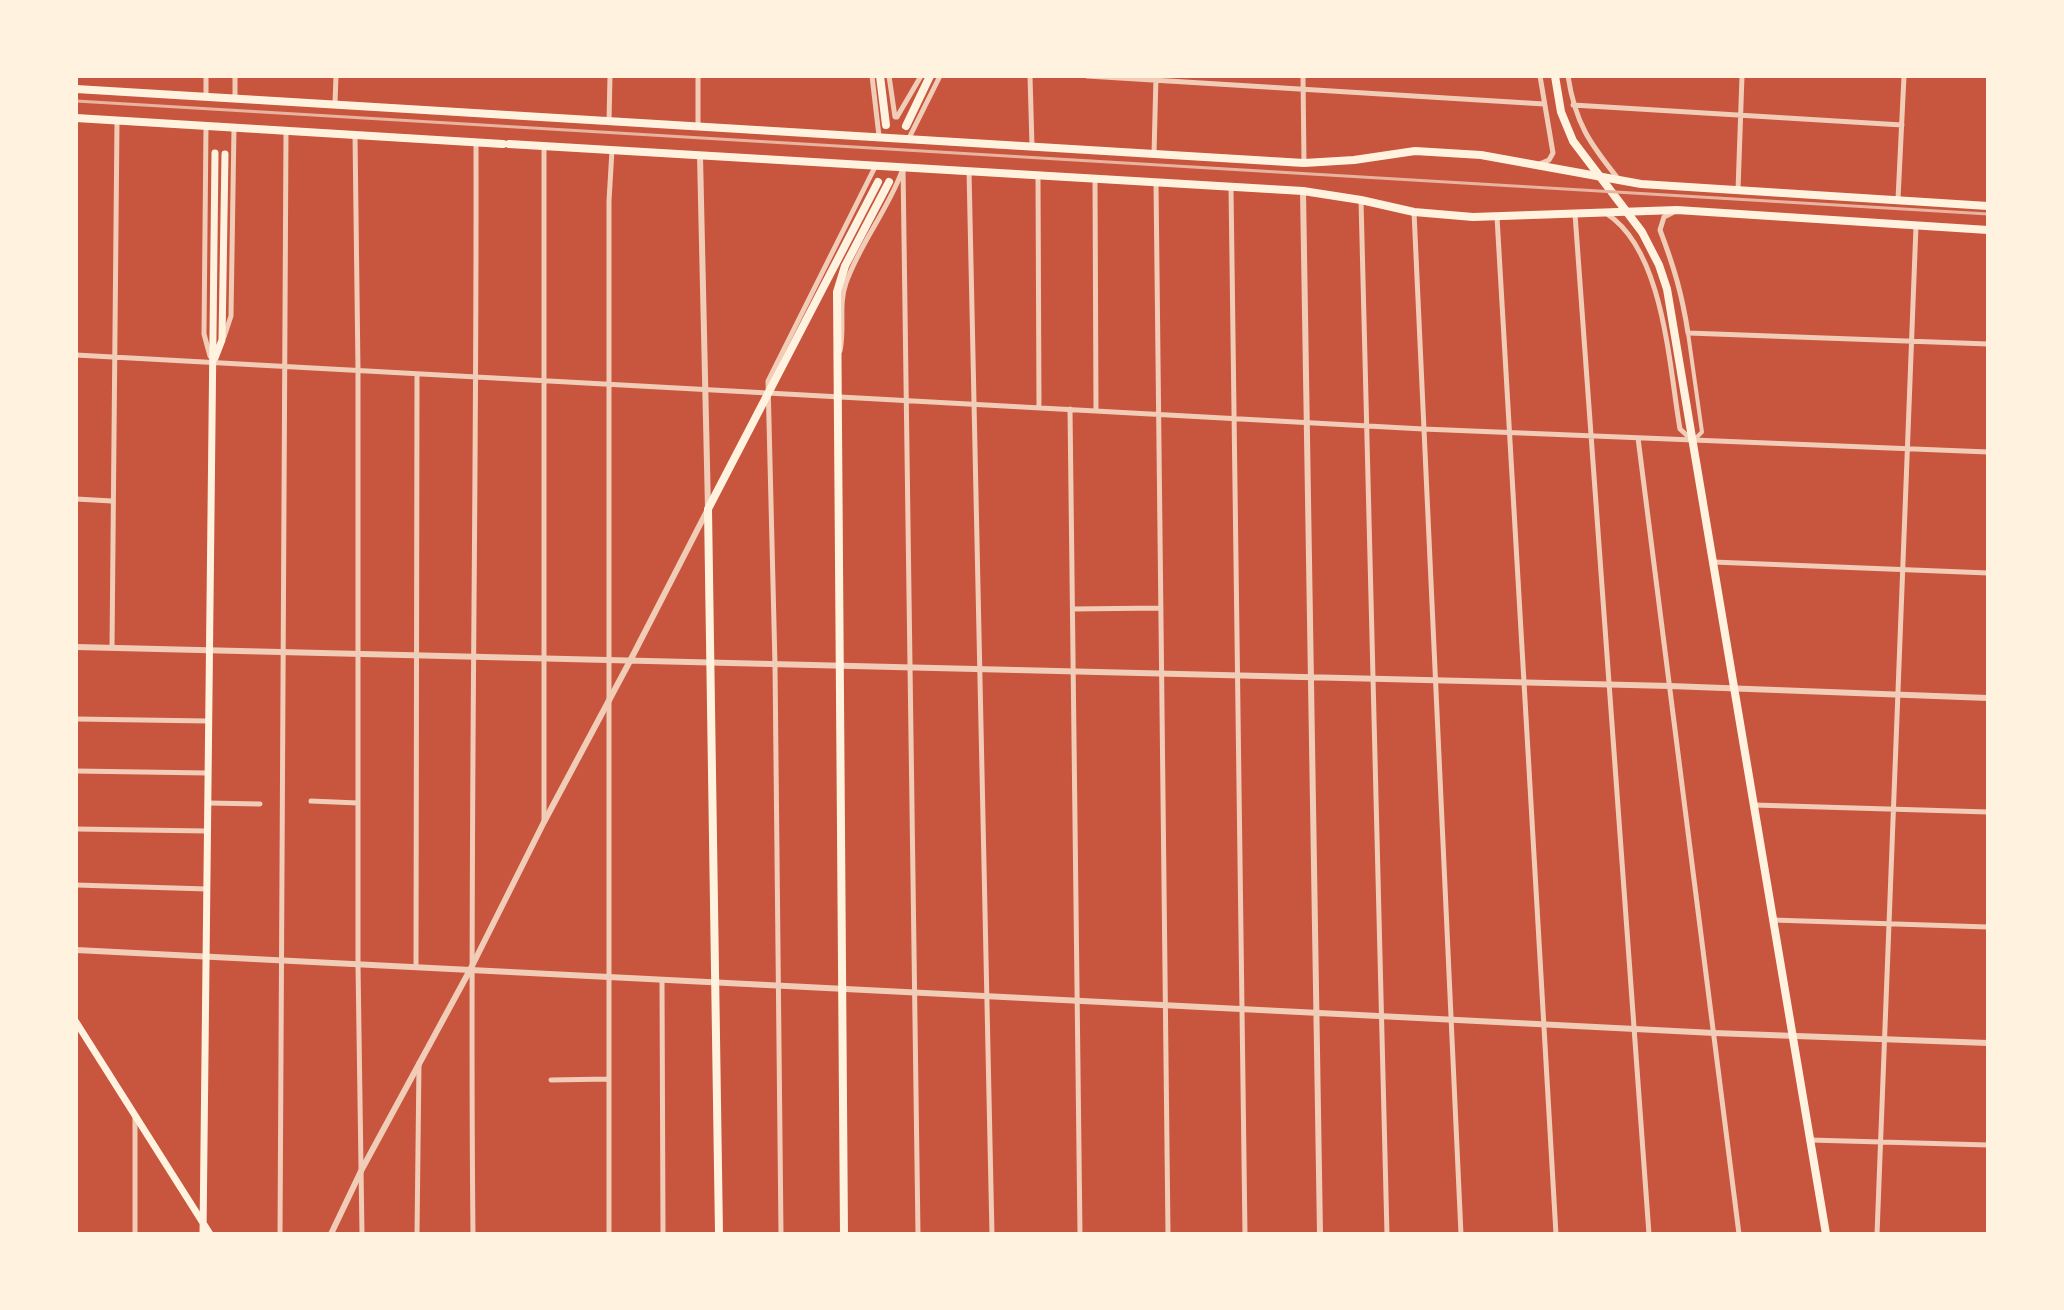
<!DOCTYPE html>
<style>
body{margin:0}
#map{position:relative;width:2064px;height:1310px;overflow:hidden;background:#c8553d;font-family:"Golos Text",sans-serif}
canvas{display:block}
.frame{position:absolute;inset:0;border:78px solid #fff3e0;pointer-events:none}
</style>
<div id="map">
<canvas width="2064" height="1310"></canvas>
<div class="frame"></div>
</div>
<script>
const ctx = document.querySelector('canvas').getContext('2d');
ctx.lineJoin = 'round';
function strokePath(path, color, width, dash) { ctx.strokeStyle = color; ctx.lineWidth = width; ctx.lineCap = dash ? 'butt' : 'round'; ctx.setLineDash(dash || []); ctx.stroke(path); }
const pedestrian = new Path2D(`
 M1688,333L1702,432L1693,441`);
const minor = new Path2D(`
 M206,76V96
 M235,76V97
 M872,76L879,136
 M889,76L895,117H897L921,76
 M1030,76L1032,146
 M1087,76L1544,104
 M1303,76L1304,163
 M1568,76C1575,123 1590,144 1620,181
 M335,103L336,76
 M1573,105L1902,125
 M609,121L610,76
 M206,126L204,334L210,356
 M698,126V76
 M355,135L358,370V965L362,1234
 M909,138L940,76
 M1154,154L1156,76
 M1537,165L1549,160L1553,153L1540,76
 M903,167L918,1234
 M969,171L992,1234
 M1038,176L1039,407
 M1095,179L1096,410
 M1156,183L1168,1234
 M1231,187L1245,1234
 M1738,190L1742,76
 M1898,199L1904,76
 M1361,200L1387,1234
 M1414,212L1461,1234
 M1672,213L1664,217L1660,230C1674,267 1682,294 1688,333L1988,344
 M1575,214L1649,1234
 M1607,214C1664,251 1669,366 1680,429L1692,440
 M1497,217L1556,1234
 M224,337L231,316L234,128
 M840,351C845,328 838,305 846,283C860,243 888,210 902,171
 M76,355L1423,429L1988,452
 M1070,409L1080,1234
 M1638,438L1739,1234
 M76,499L112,501
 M1713,562L1988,573
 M1073,609L1161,608
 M112,648L117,121
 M76,719L208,721
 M76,771L208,773
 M311,801L358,803
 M208,803L260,804
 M1754,805L1988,812
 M544,821V146
 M76,829L207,831
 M76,885L207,889
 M1773,920L1988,927
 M416,967L417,374
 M662,980L663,1234
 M551,1080L609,1079
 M1810,1140L1988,1145
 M135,1234V1115
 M280,1234L286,132
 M417,1234L419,1063
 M473,1234C469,870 477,507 476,143
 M609,1234V201L612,150
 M781,1234L775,665L768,381L875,167
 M1877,1234L1916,226`);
const tertiary = new Path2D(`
 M1303,191L1320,1234
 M76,647L1670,686L1988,698
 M76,950L1714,1033L1988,1043
 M331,1234L362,1169L470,970L544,822L630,661L708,509L700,156`);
const secondary = new Path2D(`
 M215,358L222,340L225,154
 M76,1022L210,1234
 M203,1234L215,153`);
const primary = new Path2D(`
 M880,76L886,125
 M1555,76L1561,112L1573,141L1642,232L1659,265L1667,289L1826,1234
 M906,126L930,76
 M719,1234L708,509L878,182
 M844,1234L837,292L845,266L889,182`);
const trunk = new Path2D(`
 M76,89L1304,163L1354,160L1415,151L1481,155L1641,184L1988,206
 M76,118L503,144
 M509,144L1303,191L1361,200L1414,212L1473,217L1677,210L1988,230`);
const rail = new Path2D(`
 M76,101L1988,214`);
strokePath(pedestrian, '#f1ccb7', 4);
strokePath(minor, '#f1ccb7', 5);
strokePath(tertiary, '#f1ccb7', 6);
strokePath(secondary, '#fff3e0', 7);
strokePath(primary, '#fff3e0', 8);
strokePath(trunk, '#fff3e0', 8);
strokePath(rail, '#e9b49f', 3);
</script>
